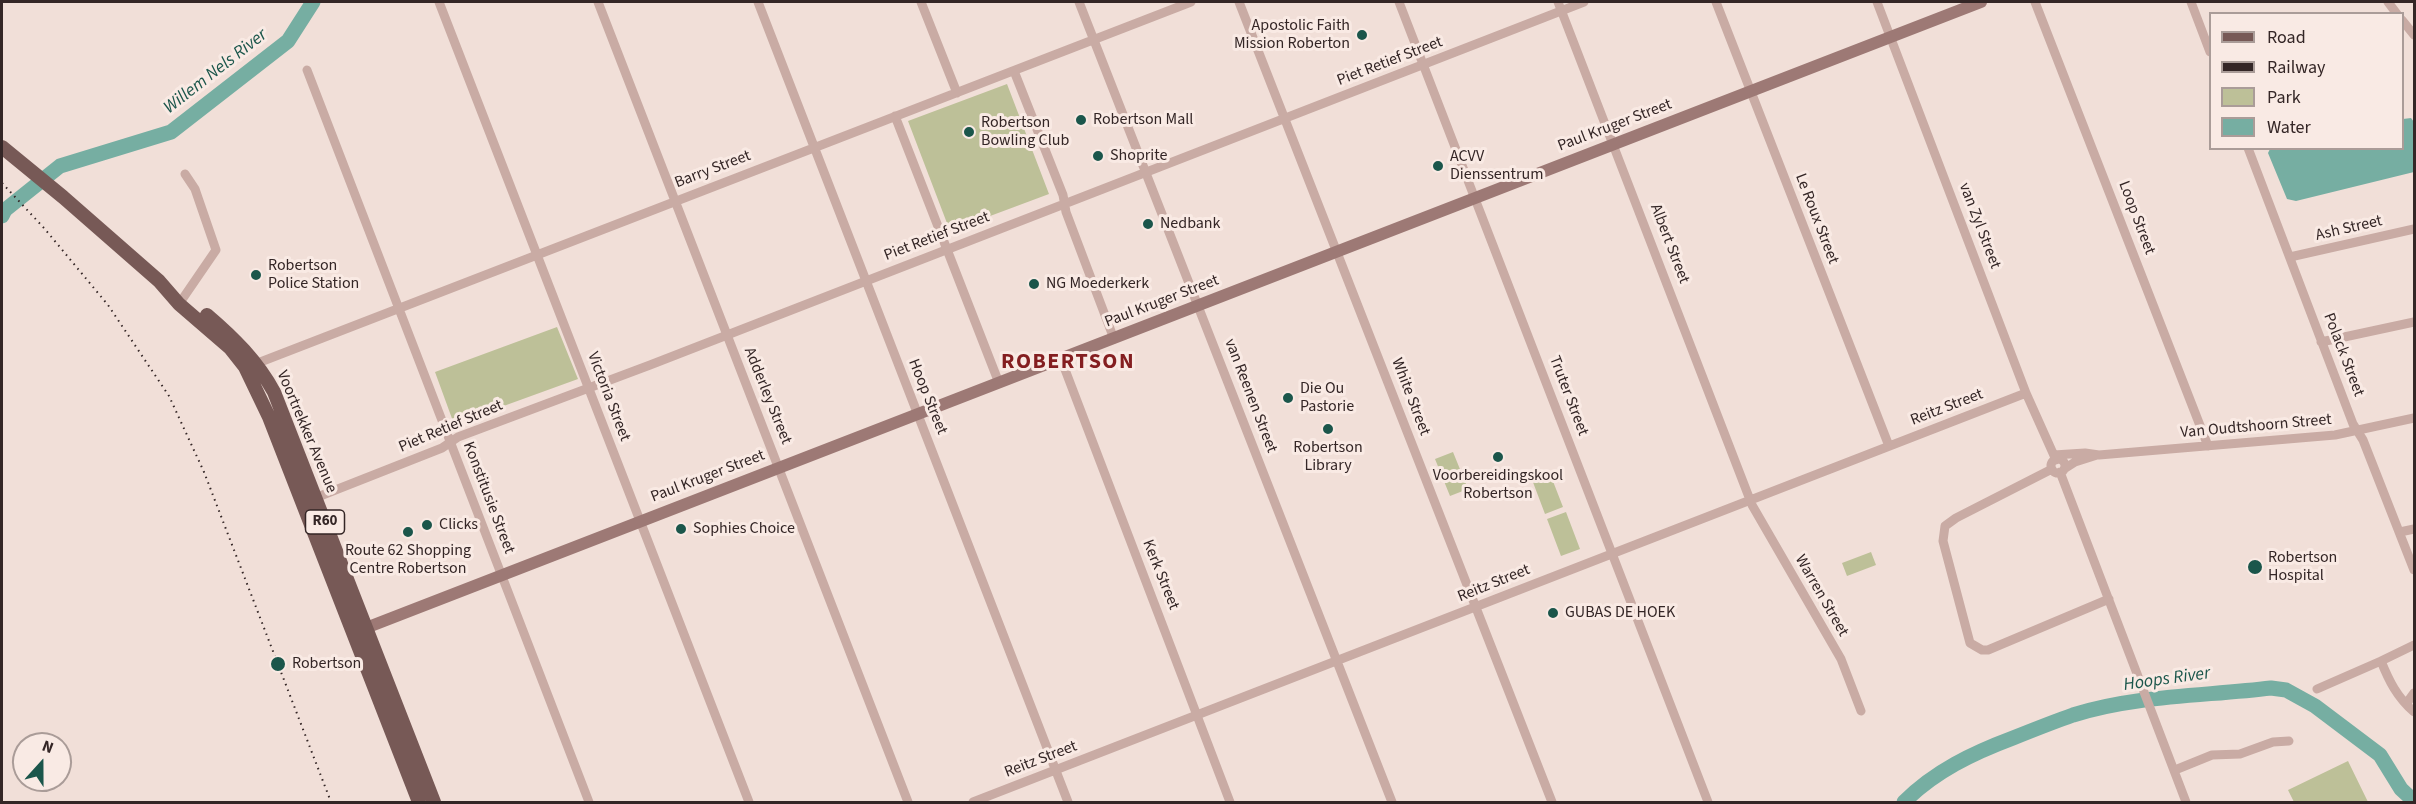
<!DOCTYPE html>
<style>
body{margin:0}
#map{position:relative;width:2416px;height:804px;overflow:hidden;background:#f1dfd8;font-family:"Source Sans 3",sans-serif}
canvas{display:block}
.frame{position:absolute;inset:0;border:3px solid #342626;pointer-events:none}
.legend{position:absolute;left:2209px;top:12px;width:195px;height:138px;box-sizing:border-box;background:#f9eae4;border:2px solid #aa9c98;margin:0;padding:8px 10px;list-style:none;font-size:18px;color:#342626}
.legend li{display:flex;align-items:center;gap:12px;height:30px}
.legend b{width:30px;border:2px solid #aa9c98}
.north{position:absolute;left:12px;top:732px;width:60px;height:60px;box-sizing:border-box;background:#f9eae4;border:2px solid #aa9c98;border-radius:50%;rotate:21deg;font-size:16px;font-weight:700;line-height:24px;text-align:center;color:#342626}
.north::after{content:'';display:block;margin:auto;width:21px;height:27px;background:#1b564b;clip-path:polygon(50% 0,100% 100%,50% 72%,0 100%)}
</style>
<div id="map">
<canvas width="2416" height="804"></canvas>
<div class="frame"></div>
<ul class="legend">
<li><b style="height:8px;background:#775956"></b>Road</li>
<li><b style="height:8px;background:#342626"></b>Railway</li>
<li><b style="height:16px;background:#bdc098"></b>Park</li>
<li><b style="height:16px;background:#76aea2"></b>Water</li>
</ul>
<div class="north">N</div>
</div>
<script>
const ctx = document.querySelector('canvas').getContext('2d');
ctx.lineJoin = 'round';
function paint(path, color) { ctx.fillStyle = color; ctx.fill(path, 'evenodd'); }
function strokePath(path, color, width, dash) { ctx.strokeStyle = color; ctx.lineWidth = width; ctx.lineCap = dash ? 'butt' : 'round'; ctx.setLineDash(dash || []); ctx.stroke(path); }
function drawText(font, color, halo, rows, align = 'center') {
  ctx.font = font + ' "Source Sans 3",sans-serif'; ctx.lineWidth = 6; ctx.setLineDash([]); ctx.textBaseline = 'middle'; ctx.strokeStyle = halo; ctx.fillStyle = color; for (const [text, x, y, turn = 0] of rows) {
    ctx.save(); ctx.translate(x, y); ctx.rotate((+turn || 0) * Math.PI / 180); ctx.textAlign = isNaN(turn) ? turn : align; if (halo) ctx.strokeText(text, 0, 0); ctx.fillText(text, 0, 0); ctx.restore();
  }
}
const green = new Path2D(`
 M1007,84L1049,194L950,231L908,121Z
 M557,327L578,379L454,424L435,372Z
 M1453,452L1468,489L1450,496L1435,459Z
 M1549,471L1563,507L1545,514L1531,477Z
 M1566,512L1580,549L1561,556L1547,519Z
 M1871,552L1876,565L1847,576L1842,563Z
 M2348,761L2368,802H2294L2288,790Z`);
const water = new Path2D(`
 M2411,118L2414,122V172L2296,201L2287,199L2268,153L2270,149L2402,148L2403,119Z`);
const river = new Path2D(`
 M2,216L5,210L60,166L171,132L288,41L313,2
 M1904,802C1935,771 1973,753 2013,738C2033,730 2053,722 2073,715C2136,695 2206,696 2271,688L2286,690L2315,706L2380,755L2401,789L2414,801`);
const street = new Path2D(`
 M439,2L749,802
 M598,2L908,802
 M758,2L1068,802
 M921,2L957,93
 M1079,2L1392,802
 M1239,2L1552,802
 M1399,2L1708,802
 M1558,2L1752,505L1841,659L1861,711
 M1716,2L1889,446
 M1877,2L2026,393L2056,460
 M2035,2L2208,446
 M2191,2L2210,52
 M2388,2L2397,14
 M2402,20L2414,35
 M307,70L589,802
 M1014,71L1063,195L1066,212L1114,339
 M895,116L999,383
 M2248,148L2353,424L2363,440L2414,570
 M2290,257L2414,229
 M179,304L216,250L195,189L185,174
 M2321,342L2414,322
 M1061,359L1230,802
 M250,366L1191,2
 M2054,455L2085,453L2099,455L2335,435L2414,418
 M2051 466a7 7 0 1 1 14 0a7 7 0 1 1-14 0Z
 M2052,469L1956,518L1945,526L1943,541L1970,643L1982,650H1988L2109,599
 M2064,469L2075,462L2097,455
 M2060,472L2186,802
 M310,500L442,448L458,437L650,365L1584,2
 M2400,532L2414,529
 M2414,645L2381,661C2389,681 2397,697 2414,712
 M2317,689L2381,661
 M2406,704L2414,693
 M2175,770L2212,755L2240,754L2273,742L2289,741
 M973,802L2026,393`);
const secondary = new Path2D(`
 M358,631L1981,2`);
const primary = new Path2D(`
 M2,147L63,197L159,281L179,304L230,348L245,367L269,417L419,802
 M207,315C234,338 257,361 274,392L434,802`);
const rail = new Path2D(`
 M2,183L44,228L108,305L169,396L204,472L331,802`);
const markers = [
 [1362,35,6,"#1b564b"],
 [1081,120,6,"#1b564b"],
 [969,132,6,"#1b564b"],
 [1098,156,6,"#1b564b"],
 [1438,166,6,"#1b564b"],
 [1148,224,6,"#1b564b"],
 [256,275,6,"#1b564b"],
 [1034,284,6,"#1b564b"],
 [1288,398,6,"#1b564b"],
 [1328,429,6,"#1b564b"],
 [1498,457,6,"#1b564b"],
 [427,525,6,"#1b564b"],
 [681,529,6,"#1b564b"],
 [408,532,6,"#1b564b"],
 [2255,567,8,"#1b564b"],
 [1553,613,6,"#1b564b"],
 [278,664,8,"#1b564b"]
];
const shields = [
 [325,522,39]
];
const shieldNames = [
 ["R60",325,522]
];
const poiNames = [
 ["Apostolic Faith",1350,26,"right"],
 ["Mission Roberton",1350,44,"right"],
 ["Robertson Mall",1093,120],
 ["Robertson",981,123],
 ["Bowling Club",981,141],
 ["Shoprite",1110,156],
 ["ACVV",1450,157],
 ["Dienssentrum",1450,175],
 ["Nedbank",1160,224],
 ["Robertson",268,266],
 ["Police Station",268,284],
 ["NG Moederkerk",1046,284],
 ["Die Ou",1300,389],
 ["Pastorie",1300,407],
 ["Robertson",1328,448,"center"],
 ["Library",1328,466,"center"],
 ["Voorbereidingskool",1498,476,"center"],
 ["Robertson",1498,494,"center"],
 ["Clicks",439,525],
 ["Sophies Choice",693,529],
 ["Route 62 Shopping",408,551,"center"],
 ["Centre Robertson",408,569,"center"],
 ["Robertson",2268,558],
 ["Hospital",2268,576],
 ["GUBAS DE HOEK",1565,613],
 ["Robertson",292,664]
];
const streetNames = [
 ["Piet Retief Street",1390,62,-21],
 ["Paul Kruger Street",1615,126,-21],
 ["Barry Street",713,170,-21],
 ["Loop Street",2136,218,69],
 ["Le Roux Street",1816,219,69],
 ["van Zyl Street",1979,226,69],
 ["Ash Street",2349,229,-13],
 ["Piet Retief Street",937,237,-21],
 ["Albert Street",1669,244,69],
 ["Paul Kruger Street",1162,302,-21],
 ["Polack Street",2343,355,69],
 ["Adderley Street",767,396,68],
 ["van Reenen Street",1250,396,69],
 ["Truter Street",1568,396,69],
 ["Victoria Street",608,397,69],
 ["Hoop Street",927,397,68],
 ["White Street",1410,397,69],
 ["Reitz Street",1947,408,-21],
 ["Piet Retief Street",451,427,-23],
 ["Van Oudtshoorn Street",2256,427,-5],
 ["Voortrekker Avenue",306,432,67],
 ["Paul Kruger Street",708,477,-21],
 ["Konstitusie Street",488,498,69],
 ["Kerk Street",1160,575,68],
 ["Reitz Street",1494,584,-22],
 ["Warren Street",1821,596,60],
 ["Reitz Street",1041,760,-21]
];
const waterNames = [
 ["Willem Nels River",216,72,-38],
 ["Hoops River",2167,680,-8]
];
const districtNames = [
 ["ROBERTSON",1068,363]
];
paint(green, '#bdc098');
paint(water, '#76aea2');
strokePath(river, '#76aea2', 15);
strokePath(street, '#c9aba4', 9);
strokePath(secondary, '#9d7975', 12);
strokePath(primary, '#775956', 14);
strokePath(rail, '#342626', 2, [1.5, 4.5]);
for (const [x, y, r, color] of markers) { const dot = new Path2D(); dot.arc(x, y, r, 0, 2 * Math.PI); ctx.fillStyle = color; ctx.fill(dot); strokePath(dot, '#f9eae4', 2); }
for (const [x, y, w] of shields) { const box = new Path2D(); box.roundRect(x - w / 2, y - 12, w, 24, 4.5); ctx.fillStyle = '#f9eae4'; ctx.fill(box); strokePath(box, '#342626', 1.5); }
drawText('bold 15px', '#342626', null, shieldNames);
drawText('16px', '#342626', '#f9eae4', poiNames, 'left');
drawText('16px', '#342626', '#f9eae4', streetNames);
drawText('italic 18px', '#1b564b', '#f9eae4', waterNames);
ctx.letterSpacing = '1.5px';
drawText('bold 22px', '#841e20', '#f9eae4', districtNames);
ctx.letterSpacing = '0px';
</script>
